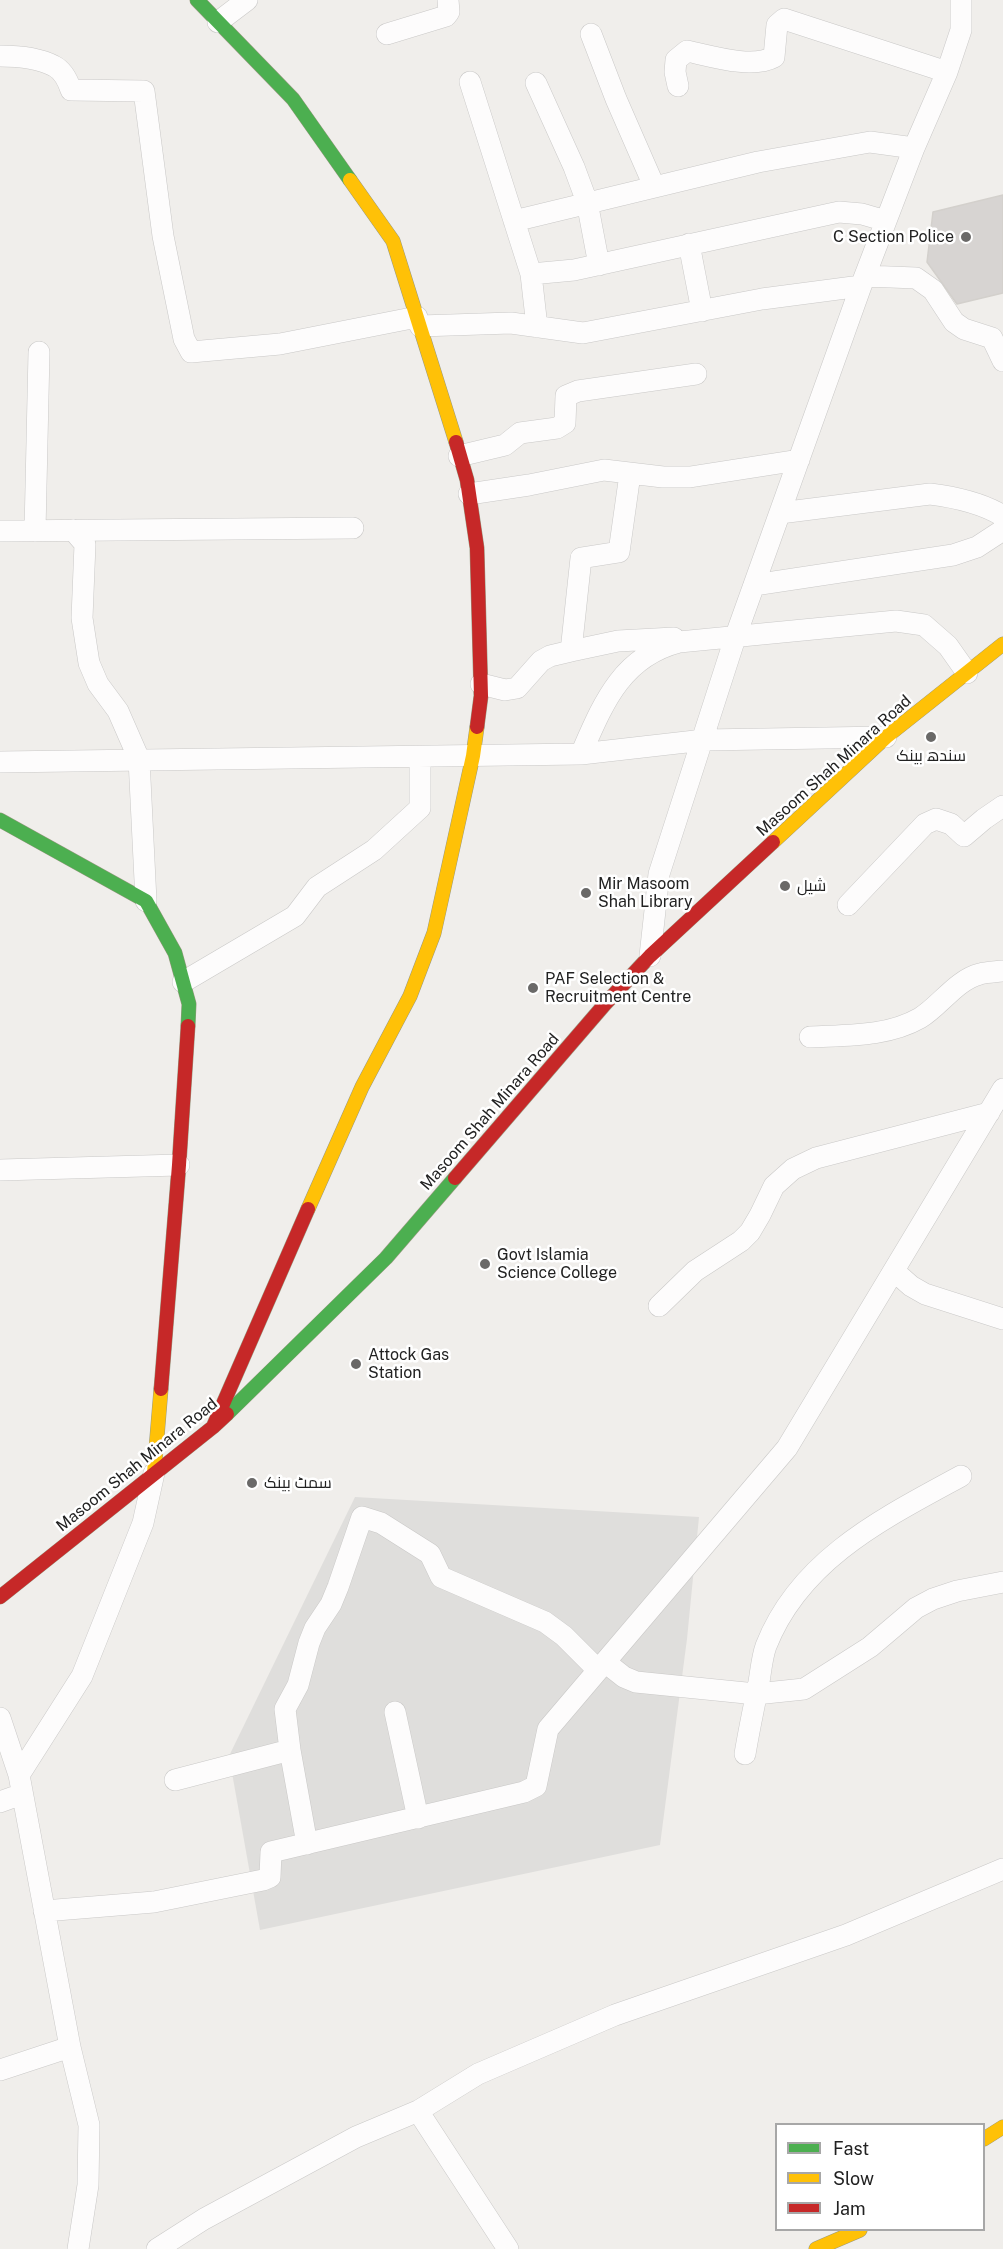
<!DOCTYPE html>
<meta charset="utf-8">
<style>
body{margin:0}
#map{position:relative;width:1003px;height:2249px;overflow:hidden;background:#f0eeeb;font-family:"Public Sans",sans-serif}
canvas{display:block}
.legend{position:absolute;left:775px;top:2123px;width:210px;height:108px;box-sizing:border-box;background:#fff;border:2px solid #a7a7a7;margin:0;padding:8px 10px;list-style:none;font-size:18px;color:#222}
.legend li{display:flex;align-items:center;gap:12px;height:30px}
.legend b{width:30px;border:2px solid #a7a7a7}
</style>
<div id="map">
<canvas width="1003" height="2249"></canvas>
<ul class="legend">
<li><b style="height:8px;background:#4caf50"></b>Fast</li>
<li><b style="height:8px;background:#ffc107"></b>Slow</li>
<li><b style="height:8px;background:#c62828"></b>Jam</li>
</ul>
</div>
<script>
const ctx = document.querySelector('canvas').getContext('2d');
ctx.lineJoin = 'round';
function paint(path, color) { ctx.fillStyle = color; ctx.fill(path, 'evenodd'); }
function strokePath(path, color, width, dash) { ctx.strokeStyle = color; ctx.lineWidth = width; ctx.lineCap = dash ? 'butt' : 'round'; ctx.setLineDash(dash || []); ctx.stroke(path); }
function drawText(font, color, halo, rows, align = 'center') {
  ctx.font = font + ' "Public Sans",Cairo,sans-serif'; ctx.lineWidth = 5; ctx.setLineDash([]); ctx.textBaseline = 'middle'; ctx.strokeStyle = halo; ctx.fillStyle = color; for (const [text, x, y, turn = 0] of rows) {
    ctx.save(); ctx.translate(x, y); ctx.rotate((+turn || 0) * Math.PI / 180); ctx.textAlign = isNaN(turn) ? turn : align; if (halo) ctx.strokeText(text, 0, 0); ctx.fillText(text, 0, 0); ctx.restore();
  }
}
const residential = new Path2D(`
 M355,1497L699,1517L687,1639L660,1845L260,1930L229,1756Z`);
const building = new Path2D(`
 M1003,195V293L957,304L927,262L933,212Z`);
const street = new Path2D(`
 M218,22L247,0
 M387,34L446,16L449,12L448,0
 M591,34L616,99L654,186
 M0,56C17,56 39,58 54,66C62,70 68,81 71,90L144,91L163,236L184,339L191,352L280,344L417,317
 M470,82L531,274L537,327
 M536,83L574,167L587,202L599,265
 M678,86L675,72L676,60L687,51C711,56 752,69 774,57L777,25L784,19L947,72
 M514,221L758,162L870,142L914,148
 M689,244L702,311
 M531,274L574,270L839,212L862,214L886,221
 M865,276L916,278L933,290L954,322L964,329L992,338L1003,361
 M420,326L511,323L583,333L762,299L861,286
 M459,456L505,445L520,433L557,428L565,423L566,396L578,391L696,374
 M469,494L529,485L604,470L663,477H690L799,460
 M780,513L930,494C954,497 982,503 1003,516
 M73,530L85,544L82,618L89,663L98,684L118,711L139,759L146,901
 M0,531L353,528
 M35,531L39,352
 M754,585L953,555L977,547L1003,530
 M571,651L618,641L674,638
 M481,684L505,690L517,688L541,661L550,656L571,651L581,558L619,552L630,474
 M581,754C603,704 621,657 679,642L896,621L924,625L948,646L967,673
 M0,762L581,754L704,740L886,737
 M848,905L925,824L936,819L951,824L964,836L984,819L1003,806
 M650,956L659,874L736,635L861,286L914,148L947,72L961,30V0
 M183,982L295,916L317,887L374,850L420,808V757
 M810,1037C846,1035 887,1037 920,1018C940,1006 956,980 980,974C987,972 996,972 1003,971
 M0,1170L179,1165
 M894,1271L911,1286L925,1294L1003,1319
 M659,1306L695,1271L741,1241L750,1232L760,1215L774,1186L793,1169L816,1158L989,1113
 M605,1662L624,1677L636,1682L756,1694L804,1689L870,1647L916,1608L933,1599L957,1591L1003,1582
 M395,1712L418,1818
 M0,1718L19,1775L70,2047L89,2125L88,2185L78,2249
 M745,1754C749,1730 754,1706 759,1682C761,1670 762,1657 766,1646C800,1559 884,1518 961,1476
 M19,1775L82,1676L143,1523L154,1473
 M175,1780L290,1750
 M0,1802L22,1794
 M307,1844L290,1750L285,1709L298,1685L309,1643L315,1628L331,1604L338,1587L362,1517L381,1523L430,1554L441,1577L545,1622L564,1636L598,1670
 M44,1911L154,1902L263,1880L270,1877L271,1852L524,1792L536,1786L548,1729L787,1448L1003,1089
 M0,2070L70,2047
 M418,2111L508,2249
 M157,2249L204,2219L356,2137L418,2111L478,2074L615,2015L846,1935L1003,1869`);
const fast = new Path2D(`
 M197,0L293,99L350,180
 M0,820L146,901L175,953L189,1004L188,1026
 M227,1414L386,1258L455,1178`);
const slow = new Path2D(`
 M350,180L393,241L456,442
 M773,842L886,737L1003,644
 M308,1209L362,1087L410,996L434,933L473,756L477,727
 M154,1473L161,1389
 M984,2139L1003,2127
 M816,2249L860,2230`);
const jam = new Path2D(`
 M456,442L467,480L477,548L481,696L477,727
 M455,1178L605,1004L650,956L773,842
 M161,1389L179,1165L188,1026
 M213,1427L308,1209
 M0,1597L213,1427L227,1414`);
const markers = [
 [966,237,6,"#6a6968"],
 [931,737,6,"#6a6968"],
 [785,886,6,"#6a6968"],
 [586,893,6,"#6a6968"],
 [533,988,6,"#6a6968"],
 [485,1264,6,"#6a6968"],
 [356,1364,6,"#6a6968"],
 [252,1483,6,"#6a6968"]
];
const poiNames = [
 ["C Section Police",954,237,"right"],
 ["سندھ بینک",931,756,"center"],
 ["Mir Masoom",598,884],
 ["Shah Library",598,902],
 ["شیل",797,886],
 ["PAF Selection &",545,979],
 ["Recruitment Centre",545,997],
 ["Govt Islamia",497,1255],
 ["Science College",497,1273],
 ["Attock Gas",368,1355],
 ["Station",368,1373],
 ["سمٹ بینک",264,1483]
];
const streetNames = [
 ["Masoom Shah Minara Road",834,766,-42],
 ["Masoom Shah Minara Road",490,1112,-49],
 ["Masoom Shah Minara Road",137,1465,-39]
];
paint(residential, '#dfdedc');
paint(building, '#d7d4d2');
strokePath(building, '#d3d0cc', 1.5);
strokePath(street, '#c9c8c7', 22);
strokePath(fast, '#999a82', 15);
strokePath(slow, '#999a82', 15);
strokePath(jam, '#999a82', 15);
strokePath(street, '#fdfcfc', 21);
strokePath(fast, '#4caf50', 14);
strokePath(slow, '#ffc107', 14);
strokePath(jam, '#c62828', 14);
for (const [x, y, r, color] of markers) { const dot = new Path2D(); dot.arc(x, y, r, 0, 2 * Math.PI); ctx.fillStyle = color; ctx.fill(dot); strokePath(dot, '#fff', 2); }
drawText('16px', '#222', '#fff', poiNames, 'left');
drawText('16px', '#222', '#fff', streetNames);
</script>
